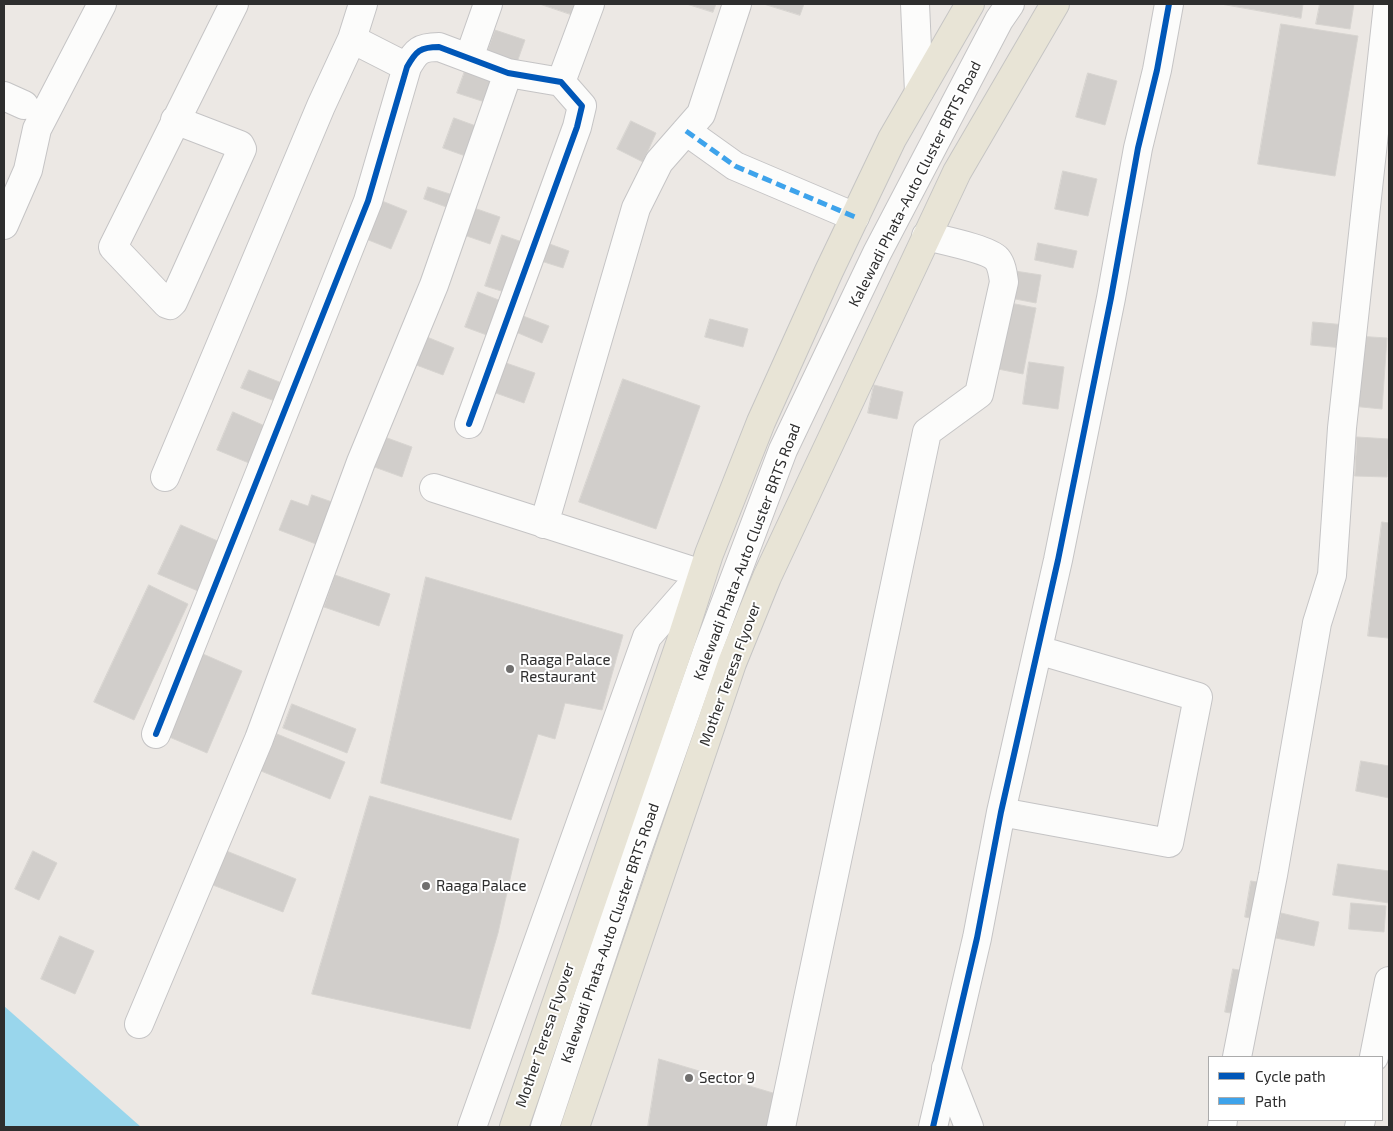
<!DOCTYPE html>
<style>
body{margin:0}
#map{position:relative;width:1393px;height:1131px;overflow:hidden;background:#ece8e4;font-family:"Exo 2",sans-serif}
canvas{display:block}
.frame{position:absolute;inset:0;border:5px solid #2e2e2e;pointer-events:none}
.legend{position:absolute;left:1208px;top:1056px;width:175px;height:65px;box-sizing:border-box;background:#fff;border:1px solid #ababab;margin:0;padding:6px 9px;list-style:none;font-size:15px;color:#2e2e2e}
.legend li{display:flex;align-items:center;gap:10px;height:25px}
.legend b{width:25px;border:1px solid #ababab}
</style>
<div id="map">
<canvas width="1393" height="1131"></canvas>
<div class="frame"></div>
<ul class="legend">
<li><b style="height:6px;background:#0057b8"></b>Cycle path</li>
<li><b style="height:6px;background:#3ea3eb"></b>Path</li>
</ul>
</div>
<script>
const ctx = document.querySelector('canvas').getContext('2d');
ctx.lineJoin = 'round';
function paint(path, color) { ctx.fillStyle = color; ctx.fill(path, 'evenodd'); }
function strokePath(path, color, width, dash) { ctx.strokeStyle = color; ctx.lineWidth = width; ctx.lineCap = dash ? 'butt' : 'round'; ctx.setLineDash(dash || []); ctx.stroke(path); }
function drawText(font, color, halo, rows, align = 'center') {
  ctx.font = font + ' "Exo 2",sans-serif'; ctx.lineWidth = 4; ctx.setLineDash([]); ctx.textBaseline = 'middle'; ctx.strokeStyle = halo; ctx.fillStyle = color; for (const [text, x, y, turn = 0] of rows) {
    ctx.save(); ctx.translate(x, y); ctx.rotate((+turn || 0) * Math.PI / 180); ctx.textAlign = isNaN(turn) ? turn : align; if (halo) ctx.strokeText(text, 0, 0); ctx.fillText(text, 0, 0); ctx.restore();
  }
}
const water = new Path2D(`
 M4,1006L141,1127H4Z`);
const building = new Path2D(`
 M540,4H581L576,16Z
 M687,4H716L713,12Z
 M764,4H804L800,15Z
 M1221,4H1303L1301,18Z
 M1320,4H1354L1350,29L1316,24Z
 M1281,24L1358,36L1335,176L1258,164Z
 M495,30L525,40L516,65L486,55Z
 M466,68L499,79L491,104L457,93Z
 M1088,73L1117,81L1105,125L1076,117Z
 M454,118L476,126L471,158L443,148Z
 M631,121L656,133L643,162L617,149Z
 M1063,171L1097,179L1088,216L1055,209Z
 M428,187L456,196L452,209L424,199Z
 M377,199L407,211L391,249L361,237Z
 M471,207L500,217L490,244L461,234Z
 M502,235L528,244L511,294L485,286Z
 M547,243L569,251L563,268L541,261Z
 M1038,243L1077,251L1073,268L1035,260Z
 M1015,271L1041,275L1036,303L1010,298Z
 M478,292L509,304L495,338L465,327Z
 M1010,303L1036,308L1023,374L998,369Z
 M518,314L549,326L542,343L511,330Z
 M710,319L748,329L743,347L705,337Z
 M1313,322L1346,325L1343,348L1311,345Z
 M422,335L454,348L443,375L411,363Z
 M1356,336L1387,338L1382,409L1351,406Z
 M503,362L535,373L524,403L493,392Z
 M1029,362L1064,367L1058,409L1023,404Z
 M249,370L287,385L280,403L241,388Z
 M623,379L700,406L656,529L579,502Z
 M874,385L903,392L897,419L868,413Z
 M233,412L265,426L249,463L217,450Z
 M379,435L412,447L402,477L369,465Z
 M1357,437L1389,439L1387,477L1355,476Z
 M312,495L332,502L316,544L279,530L291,500L308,506Z
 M1382,522L1389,523L1388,638L1368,636Z
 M181,525L220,542L198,591L158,574Z
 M335,575L390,594L379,626L324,607Z
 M426,577L623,635L602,710L565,703L555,739L538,734L511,820L381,783Z
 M149,585L188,604L134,720L94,702Z
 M203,654L242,671L207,753L167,736Z
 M292,704L356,729L347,753L283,728Z
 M277,734L345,762L330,799L261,771Z
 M1361,761L1389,766V798L1356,791Z
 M370,796L519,839L498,933L470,1029L312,994Z
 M219,848L296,879L283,912L205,882Z
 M33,851L57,863L39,900L15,889Z
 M1338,864L1389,871V903L1333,895Z
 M1251,881L1270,884L1264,921L1245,917Z
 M1351,903L1386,906L1384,932L1349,929Z
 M1281,913L1319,922L1314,946L1276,938Z
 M60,936L94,951L75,994L41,979Z
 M1233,969L1250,972L1241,1015L1225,1012Z
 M659,1059L783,1096L777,1127H648Z`);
const minor = new Path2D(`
 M915,4L919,92
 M352,39L407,67
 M469,58L488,4
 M561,82L590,4
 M4,96L24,105
 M175,120L240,145L242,149L173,302L170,305L167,304L113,247L234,4
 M686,131L735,166L855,217
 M4,225L28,170L37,129L102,4
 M165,477L321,106L352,39L363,4
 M434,488L702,574L647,637L472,1127
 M544,524L636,208L659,162L701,114L737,4
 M156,734L368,201L407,67C416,51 420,47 439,47L508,73L561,82L582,106L577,127L469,424
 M1001,812L1169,843L1198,697L1038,650
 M139,1024L259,739L361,462L434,285L508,73
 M1237,1057L1273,875L1317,623L1332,575L1342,428L1388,4
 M1374,1057L1389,981
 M946,1068L969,1127
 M545,1127L634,859L708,649L783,450L877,253L999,20L1010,4
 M781,1127L927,432L979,394L1004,282C1003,275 1002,265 997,259C988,249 941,240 926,236
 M933,1127L977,938L1001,812L1058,560L1111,298L1138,148L1157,70L1169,4
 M1222,1127L1223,1120
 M1359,1127L1361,1120`);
const major = new Path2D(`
 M514,1127L681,641L709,554L761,422L829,271L892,139L970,4
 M575,1127L732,663L767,577L957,172L1055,4`);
const quiet = new Path2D(`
 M686,131L735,166L855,217`);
const cycleway = new Path2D(`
 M156,734L368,201L407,67C416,51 420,47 439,47L508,73L561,82L582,106L577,127L469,424
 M933,1127L977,938L1001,812L1058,560L1111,298L1138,148L1157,70L1169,4`);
const markers = [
 [510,669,5,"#706f6e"],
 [426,886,5,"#706f6e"],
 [689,1078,5,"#706f6e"]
];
const streetNames = [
 ["Kalewadi Phata-Auto Cluster BRTS Road",915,184,-63],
 ["Kalewadi Phata-Auto Cluster BRTS Road",747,552,-69],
 ["Mother Teresa Flyover",730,674,-70],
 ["Kalewadi Phata-Auto Cluster BRTS Road",610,933,-71],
 ["Mother Teresa Flyover",545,1035,-71]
];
const poiNames = [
 ["Raaga Palace",520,660],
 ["Restaurant",520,677],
 ["Raaga Palace",436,886],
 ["Sector 9",699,1078]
];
paint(water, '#99d6ec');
paint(building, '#d1cecb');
strokePath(building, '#d7d4d0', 1);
strokePath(minor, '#c5c4c5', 30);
strokePath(major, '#c6c5c4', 30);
strokePath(minor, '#fcfcfb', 28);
strokePath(major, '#e8e4d6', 28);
strokePath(quiet, '#3ea3eb', 5, [10, 5]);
strokePath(cycleway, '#0057b8', 6);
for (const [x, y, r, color] of markers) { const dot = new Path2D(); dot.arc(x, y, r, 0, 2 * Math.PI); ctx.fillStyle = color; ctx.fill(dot); strokePath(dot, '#fff', 2); }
drawText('15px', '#2e2e2e', '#fff', streetNames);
drawText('15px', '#2e2e2e', '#fff', poiNames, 'left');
</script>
